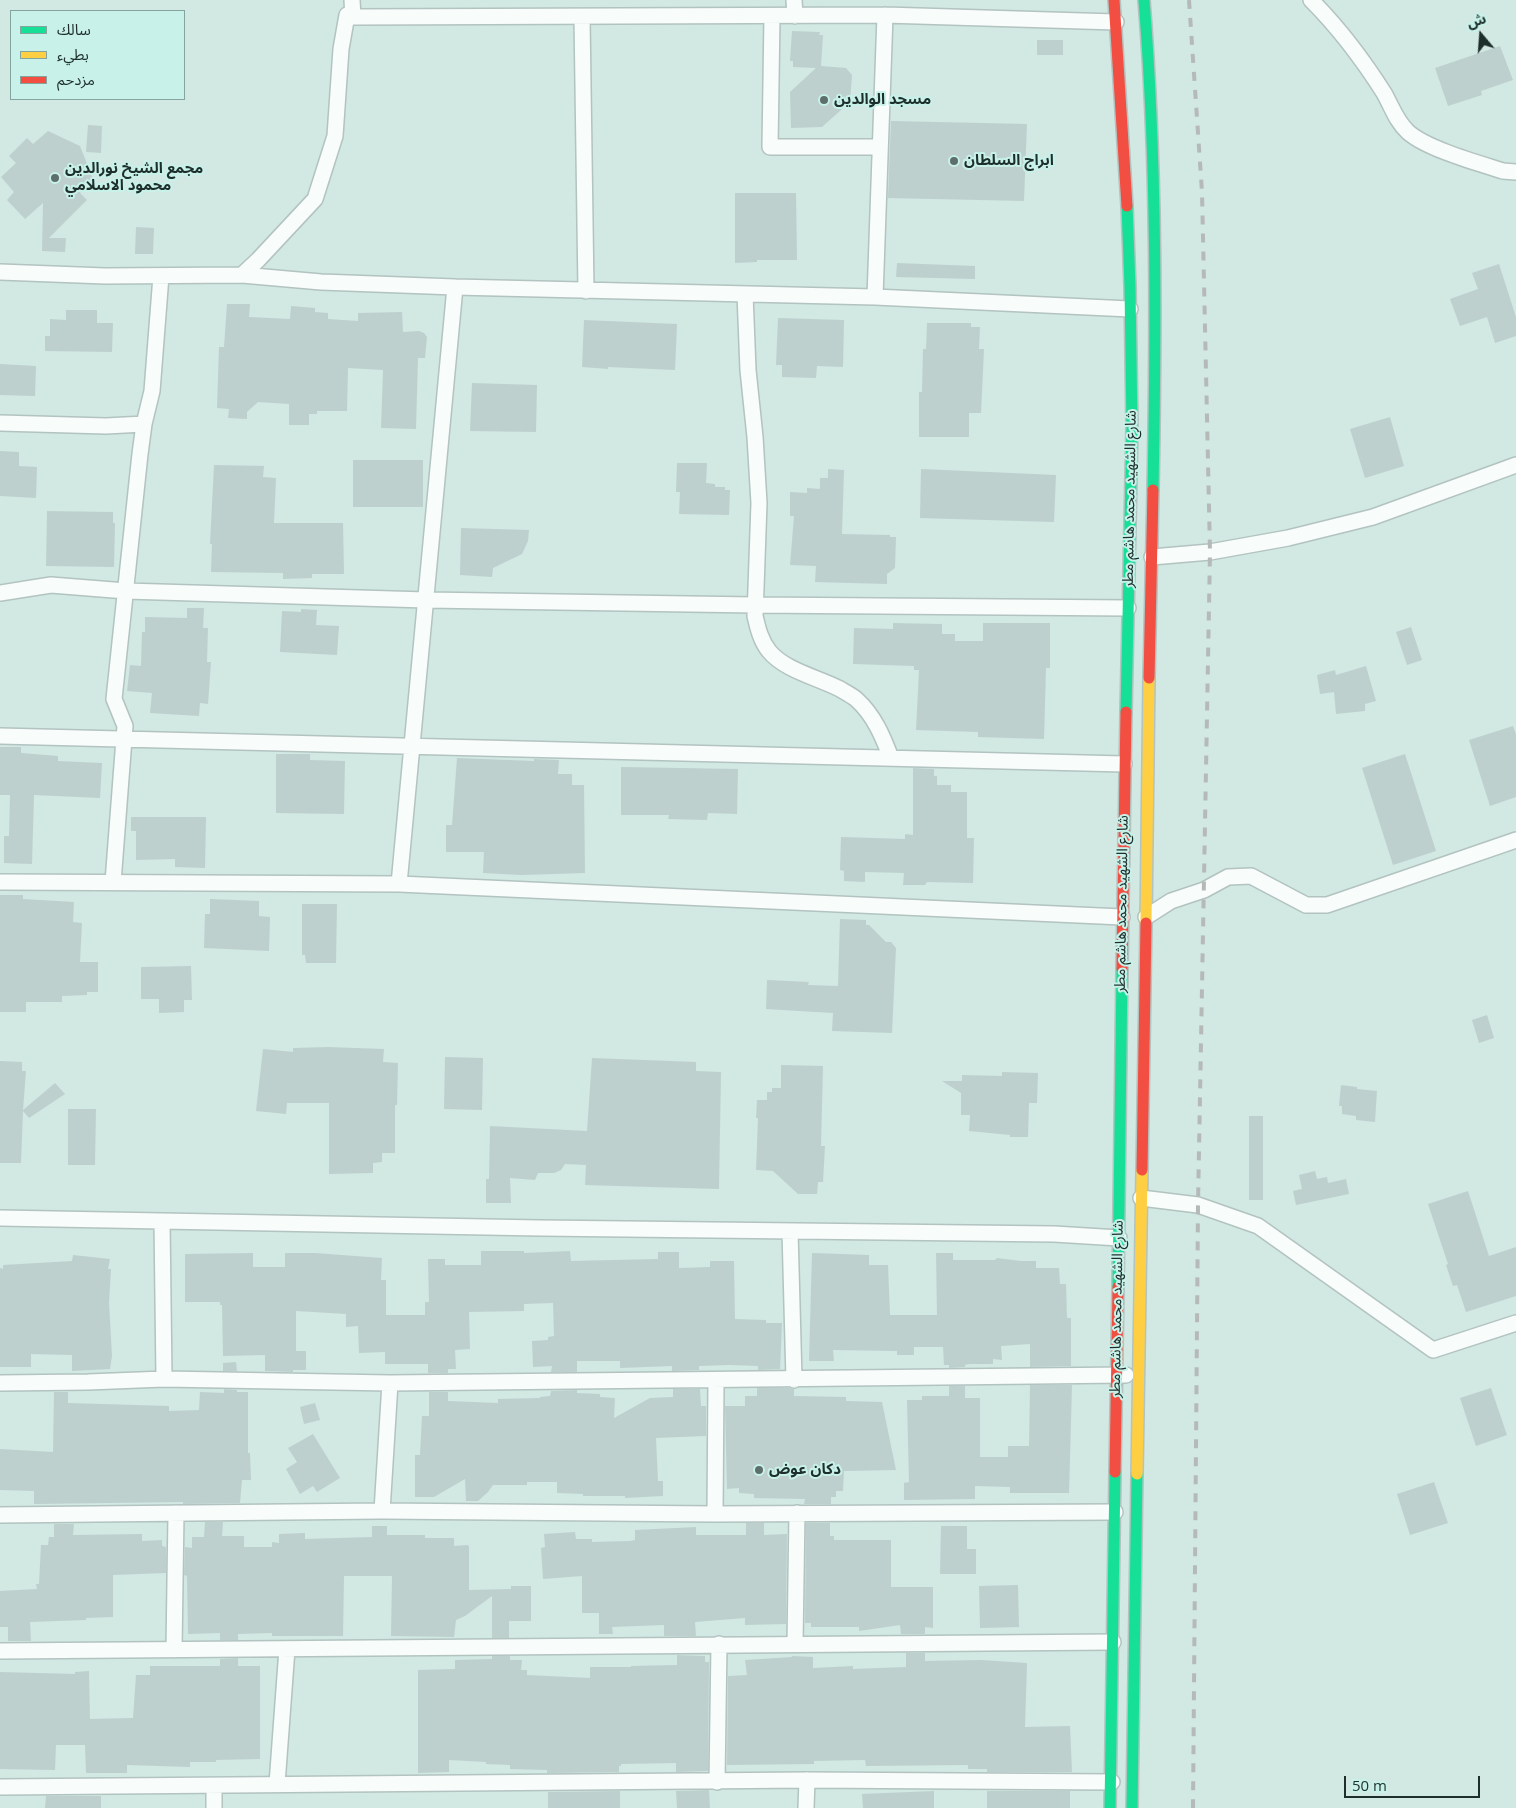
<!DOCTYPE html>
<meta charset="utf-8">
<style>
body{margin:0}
#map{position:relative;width:1516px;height:1808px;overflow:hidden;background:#d2e8e3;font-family:"Open Sans","Noto Sans Arabic",sans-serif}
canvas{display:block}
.legend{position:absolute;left:10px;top:10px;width:175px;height:90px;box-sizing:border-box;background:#c8f2e9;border:1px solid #84a49d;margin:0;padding:6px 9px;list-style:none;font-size:15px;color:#1e2e2b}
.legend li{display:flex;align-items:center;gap:10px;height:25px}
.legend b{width:25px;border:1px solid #84a49d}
.north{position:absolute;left:1456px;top:10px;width:50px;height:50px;-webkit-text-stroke:4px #c8f2e9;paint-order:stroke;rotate:342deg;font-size:14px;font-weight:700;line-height:20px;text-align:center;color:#1e2e2b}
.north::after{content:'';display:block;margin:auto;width:18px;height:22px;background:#1e2e2b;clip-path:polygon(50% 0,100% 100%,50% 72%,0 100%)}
.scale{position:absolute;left:1344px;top:1776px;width:136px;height:22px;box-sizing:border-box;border:2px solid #1e2e2b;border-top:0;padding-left:6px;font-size:15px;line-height:18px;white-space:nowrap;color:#1e2e2b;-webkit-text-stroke:4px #c8f2e9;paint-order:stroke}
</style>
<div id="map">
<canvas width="1516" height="1808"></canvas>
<ul class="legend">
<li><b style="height:6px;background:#16e098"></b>سالك</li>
<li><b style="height:6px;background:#ffcf43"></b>بطيء</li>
<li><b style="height:6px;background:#f24e42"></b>مزدحم</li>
</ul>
<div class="north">ش</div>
<div class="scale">50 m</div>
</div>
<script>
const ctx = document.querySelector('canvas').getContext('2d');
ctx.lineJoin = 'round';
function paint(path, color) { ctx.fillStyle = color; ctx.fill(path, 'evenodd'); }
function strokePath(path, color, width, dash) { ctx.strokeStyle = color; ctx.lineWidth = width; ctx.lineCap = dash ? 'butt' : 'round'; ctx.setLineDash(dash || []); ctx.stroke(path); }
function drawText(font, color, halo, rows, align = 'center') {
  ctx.font = font + ' "Open Sans","Noto Sans Arabic",sans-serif'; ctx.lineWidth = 4; ctx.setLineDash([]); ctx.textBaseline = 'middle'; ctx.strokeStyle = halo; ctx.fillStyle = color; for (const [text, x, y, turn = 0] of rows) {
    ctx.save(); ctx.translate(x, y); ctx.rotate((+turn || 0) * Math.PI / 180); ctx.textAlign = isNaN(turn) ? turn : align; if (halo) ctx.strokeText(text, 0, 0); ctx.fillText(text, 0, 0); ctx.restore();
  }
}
const building = new Path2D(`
 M792,31L820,32L819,35H823L821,66L846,68L852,75L850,102L822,127L791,128L790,92L816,68L793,67V61H790Z
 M1037,40H1063V55H1037Z
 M1500,46L1513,80L1481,91L1482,95L1448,106L1435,68Z
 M891,121L1027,124L1024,201L888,198Z
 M88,125L102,126L101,153L86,152Z
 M48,131L80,146L93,179L80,193L87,200L49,238H66L65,252L42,251L43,203L25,219L7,200L14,192L1,177L16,163L9,156L27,138L33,144Z
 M735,193H796L797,260H757V262L735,263Z
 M136,227L154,228L153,254H135Z
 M897,263L975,266V279L896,277Z
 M1499,264L1516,317V336L1495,343L1487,317L1460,326L1450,299L1478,289L1472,273Z
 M227,304H250L249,317L290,319L291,306L315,308V312L328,313V319L358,321V313L402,312L403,332L419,331L424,333L427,337L425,358H418L416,429L381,428L383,370L348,368L347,411H317V414H309V425H289V404L258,402L247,412V419L228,418L229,409L217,408L219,347H224Z
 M66,310H97V323H113L112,352L45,351V336H50V319L66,320Z
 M778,318L844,320L843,367L817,366L816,378L782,377V365H776Z
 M584,320L677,324L675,370L608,367V369L582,367Z
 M927,323H971V327H980L979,349H984L981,413H969V437H919V392H922L923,349H926Z
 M0,364L36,366L35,396L0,395Z
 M472,383L537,385L536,432L470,431Z
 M1390,417L1404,466L1365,478L1350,429Z
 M0,451L19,452V466L37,467L36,498L0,496Z
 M353,460H423V507H353Z
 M677,463H707L706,483L715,484V487H725V490H730L729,515L679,514L680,492H676Z
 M214,465L264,466L263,477L276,478L274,523H343L344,574H312V578L283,579V573L211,572L212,544H210Z
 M828,469L844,470L842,534L890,535V537H896L895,568L887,574V584L815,582L816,566L790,565L794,516H790V492L807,493V488L820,489V478H828Z
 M921,469L1056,475L1054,522L920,518Z
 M47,511L113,512V523H115L114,567L46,566Z
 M461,528L529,530L528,541L522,554L493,568L492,577L460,575Z
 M187,608H204L203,628H208L207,662H211L208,704L200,703L199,716L150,713L152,693L127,691L130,665L141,666L142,632H145V617L187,618Z
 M301,609L317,610L316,625L339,626L337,655L280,652L282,611L301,612Z
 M893,623L942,624V634H955V641H983V623H1050V668H1046L1044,739L978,737V732L916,730L919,670H914V666L853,664L854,628L893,629Z
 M1411,627L1422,660L1407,665L1396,632Z
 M1366,666L1376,701L1365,704V711L1336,714L1334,692L1320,694L1317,675L1335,670L1336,675Z
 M1513,726L1516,734V797L1490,806L1469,740Z
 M0,747H21V753L58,756V761L102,763L100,798L34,795L32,864L4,863V836H9L10,795H0Z
 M276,754H310V760L345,761L344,814L276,813Z
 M1405,754L1436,851L1393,865L1362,768Z
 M457,758L534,761V759L559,760L558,774H572V785H584L585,873L521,875L483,873L484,852H446V825H452Z
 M621,767L738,769L737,814L708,813L707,820L668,819L669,815H621Z
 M913,768L934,769V776H937V785H951V792H967V838H974L973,883L927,882L925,885H903L904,873L865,872V882L844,881V871L840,870L841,837L905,839V834L913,835Z
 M131,817H206L205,868L175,867V859L136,860V831H131Z
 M0,895H23V899L74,902L73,922L82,923L80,962H98V992H87V995L62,996V1002H26V1012H0Z
 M210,899L259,901V916L270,917L269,951L204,948L205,914H210Z
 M302,904H337L336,963H306L305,955H302Z
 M840,919L866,920V925H869L886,942H891L896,948L892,1033L832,1031L833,1013L766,1009L767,980L809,982L808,985L838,986Z
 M191,966L192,1000H184V1012L159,1013V999H141V967Z
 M1487,1015L1494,1038L1479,1043L1472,1020Z
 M328,1047L384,1049L383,1062L398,1063L397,1105H395V1153H382V1162L373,1163V1173L329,1174V1103H287L286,1114L256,1111L263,1049L293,1052V1048Z
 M445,1057L483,1058L482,1110L444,1109Z
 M592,1058L696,1062V1071L721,1072L719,1189L585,1185L586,1165L565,1164L561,1170L554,1173H538L535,1180L510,1178L511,1203H486V1179H489L490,1126L587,1131Z
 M0,1061L22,1062V1071H26L23,1110L55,1083L65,1094L29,1118L23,1111L21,1163H0Z
 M781,1065L823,1066L821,1146H825L823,1182H818L817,1194H798L773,1171L756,1170L758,1118H756L757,1100H767V1092H772V1088H781Z
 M1002,1072L1038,1073L1037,1103H1029L1028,1137H1010V1135L969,1131L970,1115H961V1093L942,1081H962V1075L1002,1076Z
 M1341,1085L1357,1087V1089L1377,1091L1375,1122L1356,1120V1116L1342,1114V1106H1339Z
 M68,1109H96L95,1165H68Z
 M1249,1116H1263V1200H1249Z
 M1315,1171L1317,1179L1327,1177L1328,1183L1346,1179L1349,1194L1296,1205L1293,1191L1302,1189L1299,1175Z
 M1468,1191L1489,1256L1516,1247V1296L1466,1312L1457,1285L1453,1286L1446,1265L1448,1264L1428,1204Z
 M481,1251H524V1253L570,1251L571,1261L658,1259V1252H679V1268L710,1267V1261H734L735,1319L766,1320V1323H782L780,1369L758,1370V1366L729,1365L699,1366V1370L672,1371V1366L620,1368V1361H577V1372H551L552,1366L533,1367L532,1341L548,1340V1337L554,1336L553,1303L524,1304V1311L469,1312L470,1349L455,1350L456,1369H448V1373H428V1364H385V1352L359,1353L358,1326L346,1327V1314L296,1311V1351H306V1370H293V1372L265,1371V1355L223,1356L222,1305H220V1302H185V1254L253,1253V1267H285V1253H315L382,1258L381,1280H386V1315H425V1302H429L428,1259H445V1265H481Z
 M812,1253L869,1255V1265H888L890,1315H937L936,1253H953V1260H995L997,1258L1021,1261H1036V1268H1059L1060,1284H1066L1067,1318H1071V1366L1030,1367V1344L1001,1346L1002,1360L993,1359V1364H969L965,1365V1367L949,1368V1365H944L943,1347H914V1355H897V1351L833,1350L834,1361H809Z
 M73,1255L110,1259L108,1269H111L109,1303L112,1356L110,1369L72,1371V1355L31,1354V1367H0V1268L3,1269V1265L72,1261Z
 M236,1362L237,1371H223V1363Z
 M1030,1385H1072L1069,1493H1010V1487L975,1486V1499L904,1500V1483L909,1482L907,1400H922V1396H949V1386H965V1398H980V1457H1008V1446H1029Z
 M757,1388H789L794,1389V1396L846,1397V1401L882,1402L896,1470L844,1471L843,1491H836V1497H831V1504H804L805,1499L754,1498V1494L739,1493V1488L727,1489L725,1406H745V1396H757Z
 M1491,1388L1507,1435L1476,1446L1460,1398Z
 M224,1389L237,1390V1392H248V1453H250L251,1480H242L240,1503L183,1504V1502L34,1504V1491L0,1490V1449L53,1452L54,1392H68V1403L169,1406V1411L199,1410L200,1392L224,1393Z
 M673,1389H700L701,1406H706V1436L656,1438L658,1481H663V1496L625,1498V1496H583V1494L557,1493V1482H527V1485H493L488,1492L478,1501H466L465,1479L434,1497H415V1455H420L422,1416H429V1392H448V1401L498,1403V1399L540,1398V1397L550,1396L551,1391L577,1390V1393L600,1394V1397L615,1398L614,1418L650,1398L673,1397Z
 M315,1403L320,1420L304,1424L300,1407Z
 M313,1434L340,1478L317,1492L313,1486L300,1494L286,1469L297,1462L288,1448Z
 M1434,1482L1448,1523L1410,1535L1397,1494Z
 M205,1522H223L222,1536H244V1547H272V1542L279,1543V1534L305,1533V1539L372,1537V1526H387V1535H425V1538H454V1546L468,1545L469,1547V1590L511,1589V1586H531V1621H509V1638H492V1596L465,1616L456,1620L454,1637L391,1636L392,1576H344L343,1636H272V1633L238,1634V1640H220V1633L188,1634L187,1576L184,1575L185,1547L192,1548V1537H204Z
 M746,1523H764V1535L787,1534L786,1624L745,1625V1618L695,1622L696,1636H664V1625L612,1627L613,1634H599V1613H582V1576L543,1579L541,1548L545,1547L544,1534L575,1532L576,1539H592V1542L630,1541L635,1540V1530L696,1527V1535H746Z
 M806,1523H830V1536H834V1540H891V1587H933V1628L925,1627V1634H901L900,1625L859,1631V1627H811V1623H805Z
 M54,1524H74L73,1535L142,1534V1541L162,1540V1546L166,1547V1573L113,1575V1617L86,1618V1620L30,1622L31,1641H8V1627H0V1591L37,1589L36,1584H39L41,1545H48L49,1537H54Z
 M941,1526H967V1549H976V1574H940Z
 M1018,1585L1019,1627L980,1628L979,1586Z
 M906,1653H925V1661L981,1660L1027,1663L1025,1727L1070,1726L1072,1772H987V1769H968V1765L866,1766L865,1760L814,1761V1764L727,1765L728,1676L747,1675L745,1660L792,1657V1656L813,1657V1668L853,1666V1669L906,1667Z
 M677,1655L705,1656V1662H709L708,1771L676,1772V1763L621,1764V1766H619V1772L547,1773V1770L510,1769V1765L486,1764V1762L449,1760V1772L418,1773V1670L455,1669V1660L492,1659V1656H510V1660H522L521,1670H527V1675L590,1678V1667H631V1666L677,1665Z
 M238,1658V1666H260V1759L216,1760V1762H190V1767L127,1765V1773H86L85,1745H56L55,1770L0,1769V1672L75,1674V1672L89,1671L90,1719L133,1718L136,1675H150V1666H220V1659Z
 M709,1790L710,1808H677L676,1791Z
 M620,1791V1808H548V1792Z
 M934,1791V1808H863L862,1794Z
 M987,1791H1070V1808H987Z
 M46,1796H101V1808H45Z`);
const street = new Path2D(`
 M794,0L795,16
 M1311,0C1339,28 1363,60 1384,93C1392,107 1396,121 1408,132C1427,149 1478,163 1503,171L1516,172
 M772,16L770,147H880
 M353,17L885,15L1116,22
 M582,17L586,291
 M0,272L105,276L242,275L321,282L455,287L875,297L1130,309
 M242,275L258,260L315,199L335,136L341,49L347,15L353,17L352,0
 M745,294L748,370L755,437L759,503L755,616C758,629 761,641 769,651C784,670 819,678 840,689C845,692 851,695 856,699C874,715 883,737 891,758
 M875,297L885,15
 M0,423L106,426L144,424
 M1152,557L1210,552L1288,538L1373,517L1516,465
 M0,593L51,585L126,591L426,600L755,605L1128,608
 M0,736L1124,764
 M0,882L399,884L1122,917
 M113,882L125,726L114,699L140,454L144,424L152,391L161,276
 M399,884L455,287
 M1146,917L1171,901L1204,890L1228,877L1251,876L1306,905H1327L1516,840
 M1141,1198L1198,1205L1258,1226L1433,1350L1516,1323
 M0,1218L540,1228L1054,1234L1119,1238
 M162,1221L164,1379
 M790,1231L794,1380
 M0,1383L88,1382L164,1379L390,1383L1126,1375
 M382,1511L390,1383
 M715,1514L716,1381
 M0,1515L382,1511L715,1514L1115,1512
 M795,1644L797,1513
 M174,1650L176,1513
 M0,1651L1113,1642
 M717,1782L719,1644
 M277,1784L287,1649
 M214,1786V1808
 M0,1787L807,1780L1112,1782
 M806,1808L807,1780`);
const fast = new Path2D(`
 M1144,0C1157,163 1156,327 1153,490
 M1126,712L1132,428L1130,287L1127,206
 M1118,1287L1122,969
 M1110,1808L1115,1472
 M1132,1808L1137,1474`);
const slow = new Path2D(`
 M1146,923L1149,678
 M1137,1474L1142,1170`);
const jam = new Path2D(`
 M1114,0L1127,206
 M1149,678L1153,490
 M1122,969L1126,712
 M1142,1170L1146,923
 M1115,1472L1118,1287`);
const rail = new Path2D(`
 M1189,0L1202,192L1210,552L1198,1205L1193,1808`);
const markers = [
 [824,100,5,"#5d6f6b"],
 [954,161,5,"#5d6f6b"],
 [55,178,5,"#5d6f6b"],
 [759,1470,5,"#5d6f6b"]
];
const poiNames = [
 ["مسجد الوالدين",834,100],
 ["ابراج السلطان",964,161],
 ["مجمع الشيخ نورالدين",65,169],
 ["محمود الاسلامي",65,186],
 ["دكان عوض",769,1470]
];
const streetNames = [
 ["شارع الشهيد محمد هاشم مطر",1130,499,-89],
 ["شارع الشهيد محمد هاشم مطر",1122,904,-89],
 ["شارع الشهيد محمد هاشم مطر",1117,1309,-89]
];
paint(building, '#bdd0ce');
strokePath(street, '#b2c3c0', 18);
strokePath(fast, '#b2c3c0', 14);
strokePath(slow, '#b2c3c0', 14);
strokePath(jam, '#b2c3c0', 14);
strokePath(street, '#f8fcfb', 15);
strokePath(fast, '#16e098', 11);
strokePath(slow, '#ffcf43', 11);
strokePath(jam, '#f24e42', 11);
strokePath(rail, '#b5bab9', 4, [9, 9]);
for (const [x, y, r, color] of markers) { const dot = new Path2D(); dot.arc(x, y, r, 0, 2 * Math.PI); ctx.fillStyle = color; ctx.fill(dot); strokePath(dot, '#c8f2e9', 2); }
drawText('bold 15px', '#1e2e2b', '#c8f2e9', poiNames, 'left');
drawText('15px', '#1e2e2b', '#c8f2e9', streetNames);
</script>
